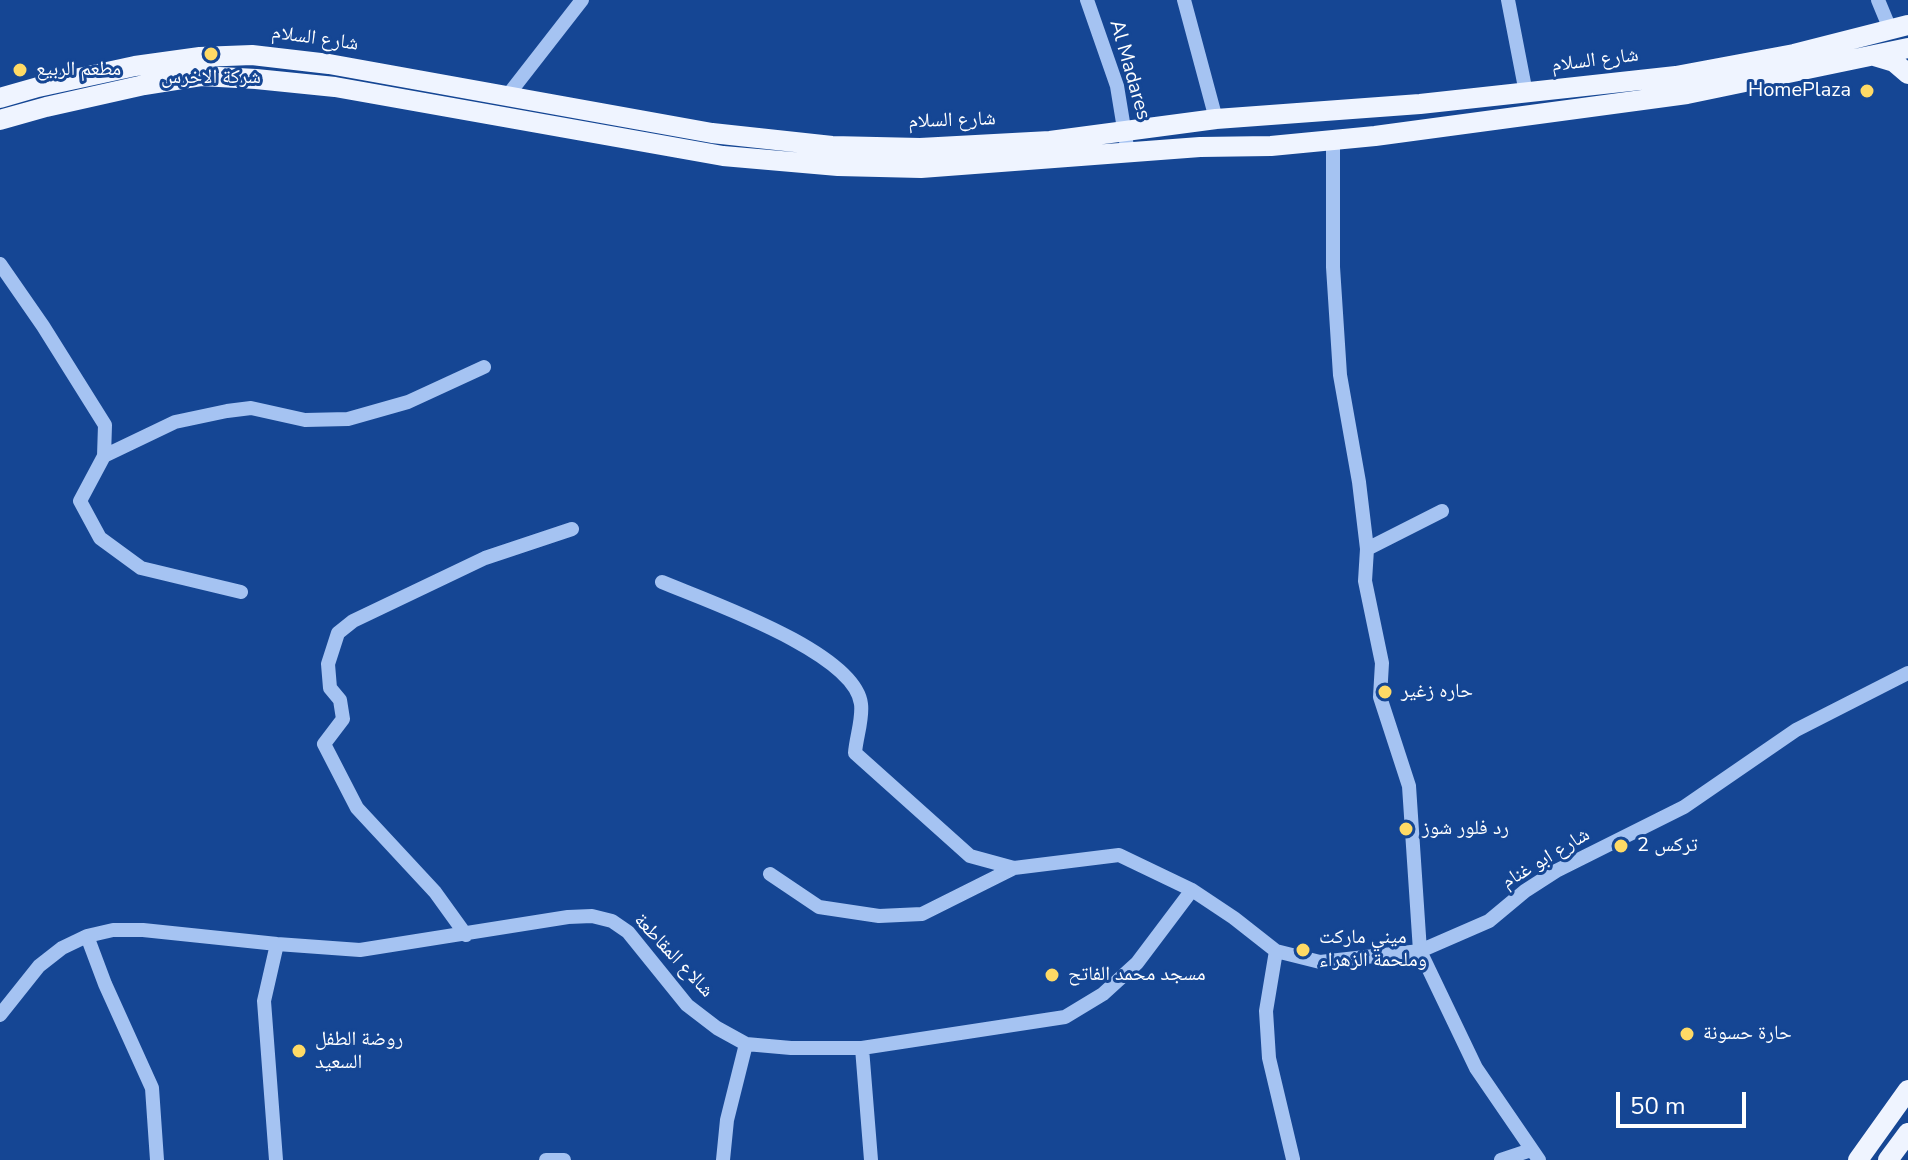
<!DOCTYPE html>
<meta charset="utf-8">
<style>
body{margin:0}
#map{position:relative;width:1908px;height:1160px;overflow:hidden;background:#154694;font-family:"Nunito Sans",sans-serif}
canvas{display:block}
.scale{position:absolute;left:1616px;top:1092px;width:130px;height:36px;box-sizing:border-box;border:4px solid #fff;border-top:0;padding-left:10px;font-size:24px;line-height:28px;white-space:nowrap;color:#fff;-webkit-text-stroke:6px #154694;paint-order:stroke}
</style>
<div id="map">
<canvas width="1908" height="1160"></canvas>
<div class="scale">50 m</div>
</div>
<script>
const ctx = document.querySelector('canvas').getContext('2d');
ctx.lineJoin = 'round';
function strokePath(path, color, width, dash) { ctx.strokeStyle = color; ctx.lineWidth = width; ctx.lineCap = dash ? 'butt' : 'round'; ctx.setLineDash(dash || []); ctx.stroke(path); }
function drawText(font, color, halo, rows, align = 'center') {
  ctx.font = font + ' "Nunito Sans","Noto Naskh Arabic",sans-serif'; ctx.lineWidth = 6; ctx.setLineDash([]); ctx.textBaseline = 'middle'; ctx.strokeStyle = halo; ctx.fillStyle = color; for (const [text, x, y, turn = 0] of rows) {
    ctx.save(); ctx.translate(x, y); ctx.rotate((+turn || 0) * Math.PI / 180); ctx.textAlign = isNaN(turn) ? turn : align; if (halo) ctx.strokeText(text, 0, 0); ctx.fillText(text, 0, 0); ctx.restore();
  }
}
const minor = new Path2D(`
 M1087,0L1117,86L1128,153
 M1184,0L1216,119
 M1508,0L1526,93
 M1878,0L1890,29
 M508,95L582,0
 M1333,140V267L1340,375L1359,482L1367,549L1365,581L1382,663L1380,697L1409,786L1420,951L1476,1068L1539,1160
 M0,264L43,326L105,425L104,456L80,501L100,538L141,568L241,592
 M104,456L175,422L227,411L251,408L305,420L348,419L408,402L484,367
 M1367,549L1442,511
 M662,582C707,601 855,652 861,704C863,719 856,738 855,753L970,856L1014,868L1119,855L1192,890L1234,918L1276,951L1320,962L1420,951L1489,921L1525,891L1556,871L1684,807L1796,730L1908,673
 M770,874L819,907L879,916L922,914L1014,868
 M466,935L435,892L357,808L324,744L343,719L340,700L330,688L328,664L338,633L353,621L485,558L572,529
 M87,936L105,984L152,1088L157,1160
 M1276,951L1266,1011L1269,1058L1293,1159
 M0,1015L39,966L62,948L87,936L113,930H143L277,944L360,950L568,917L592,916L612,921L628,932L687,1005L717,1028L746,1044L791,1048H862L1065,1017L1103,994L1137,963L1192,890
 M862,1048L871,1160
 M276,1160L264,1001L277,944
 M546,1160H564
 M723,1160L727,1120L746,1044
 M1501,1160L1531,1150`);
const major = new Path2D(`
 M1874,56L1894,62L1908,74
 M0,98L38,87L135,66L200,57L252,55L329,64L712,133L832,146L920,148L1050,141L1216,119L1420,104L1676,76L1794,54L1908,25
 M0,120L46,107L144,85L201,76L256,79L335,87L723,156L838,166L921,168L1200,147L1271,146L1375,136L1687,94L1908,48
 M1858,1160L1908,1090
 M1888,1160L1908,1133`);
const markers = [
 [211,54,8,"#ffda65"],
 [20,70,8,"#ffda65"],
 [1867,91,8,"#ffda65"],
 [1385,692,8,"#ffda65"],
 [1406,829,8,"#ffda65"],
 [1621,846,8,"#ffda65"],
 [1303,950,8,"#ffda65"],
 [1052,975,8,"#ffda65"],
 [1687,1034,8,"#ffda65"],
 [299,1051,8,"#ffda65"]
];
const streetNames = [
 ["شارع السلام",315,39,8],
 ["شارع السلام",1595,61,-7],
 ["Al Madares",1129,70,74],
 ["شارع السلام",952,121,-2],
 ["شارع ابو غنام",1546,859,-31],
 ["شالاع المقاطعة",673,956,47]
];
const poiNames = [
 ["مطعم الربيع",36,70],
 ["شركة الاخرس",211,78,"center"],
 ["HomePlaza",1851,91,"right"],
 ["حاره زغير",1401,692],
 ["رد فلور شوز",1422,829],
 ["تركس 2",1637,846],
 ["ميني ماركت",1319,938],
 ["وملحمة الزهراء",1319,961],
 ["مسجد محمد الفاتح",1068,975],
 ["حارة حسونة",1703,1034],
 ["روضة الطفل",315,1040],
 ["السعيد",315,1063]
];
strokePath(minor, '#a5c3f2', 14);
strokePath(major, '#eff4ff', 20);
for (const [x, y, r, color] of markers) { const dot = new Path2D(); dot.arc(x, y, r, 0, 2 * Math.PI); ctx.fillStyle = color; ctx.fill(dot); strokePath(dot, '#154694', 3); }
drawText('20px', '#fff', '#154694', streetNames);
drawText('20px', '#fff', '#154694', poiNames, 'left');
</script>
